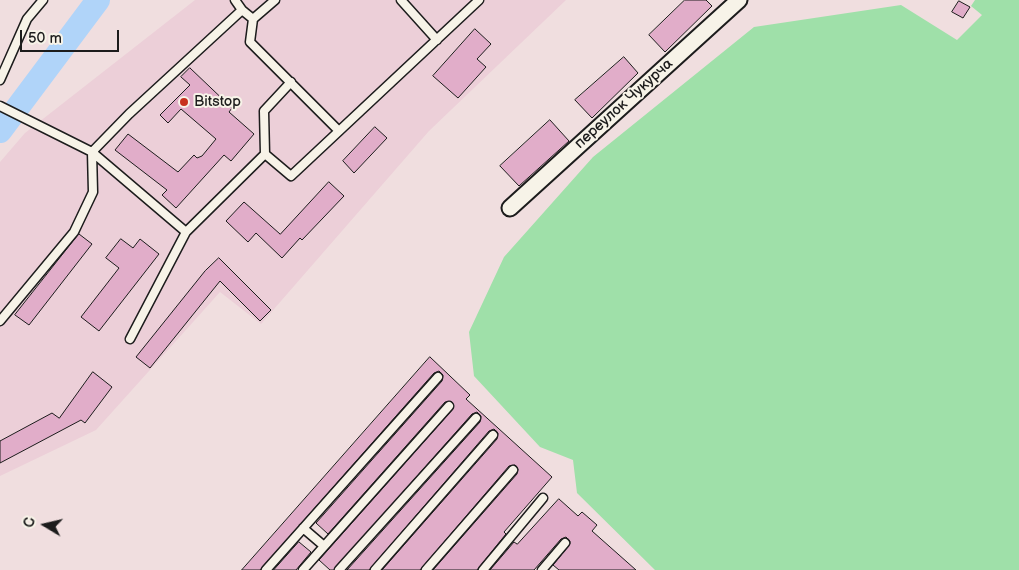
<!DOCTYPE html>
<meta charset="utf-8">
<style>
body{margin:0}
#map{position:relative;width:1019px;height:570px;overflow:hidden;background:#f0dedf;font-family:"Balsamiq Sans",sans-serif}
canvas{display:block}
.north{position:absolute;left:20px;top:500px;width:50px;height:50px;-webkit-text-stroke:4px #f7f3e8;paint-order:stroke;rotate:279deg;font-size:14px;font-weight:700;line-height:20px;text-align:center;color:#1c1c1c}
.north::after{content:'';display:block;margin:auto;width:18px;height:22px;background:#1c1c1c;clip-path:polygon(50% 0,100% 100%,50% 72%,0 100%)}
.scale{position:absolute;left:20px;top:30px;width:99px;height:22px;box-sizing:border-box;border:2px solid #1c1c1c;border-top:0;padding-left:6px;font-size:15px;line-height:18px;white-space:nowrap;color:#1c1c1c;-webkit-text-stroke:4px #f7f3e8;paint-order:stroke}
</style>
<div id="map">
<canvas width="1019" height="570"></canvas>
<div class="north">С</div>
<div class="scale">50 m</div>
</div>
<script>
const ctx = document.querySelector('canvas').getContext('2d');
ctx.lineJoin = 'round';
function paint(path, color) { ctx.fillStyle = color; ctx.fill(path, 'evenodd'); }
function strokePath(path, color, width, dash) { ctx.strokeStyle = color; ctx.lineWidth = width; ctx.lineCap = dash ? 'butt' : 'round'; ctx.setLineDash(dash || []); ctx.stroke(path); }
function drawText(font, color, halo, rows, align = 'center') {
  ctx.font = font + ' "Balsamiq Sans",sans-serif'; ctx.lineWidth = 4; ctx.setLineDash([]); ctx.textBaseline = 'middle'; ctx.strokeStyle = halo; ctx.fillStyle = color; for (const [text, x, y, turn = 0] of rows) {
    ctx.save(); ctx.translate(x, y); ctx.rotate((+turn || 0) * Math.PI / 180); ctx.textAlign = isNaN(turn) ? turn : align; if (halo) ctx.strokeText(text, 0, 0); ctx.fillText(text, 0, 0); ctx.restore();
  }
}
const built = new Path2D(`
 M195,0H566L429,131L261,324L220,292L96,430L0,476V162L25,133Z`);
const green = new Path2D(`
 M975,0H1019V570H655L577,493L573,460L540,447L474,376L469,332L504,257L593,157L754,27L901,5L957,40L982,15L971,6Z`);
const river = new Path2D(`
 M0,131L98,0`);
const building = new Path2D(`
 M685,0H706L712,6L665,52L649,35Z
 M959,1L970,7L963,18L952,12Z
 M475,29L491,44L477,59L486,67L458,98L433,76Z
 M624,57L638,73L592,118L575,100Z
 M190,68L232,108L229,112L254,134L231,161L224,155L176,208L162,195L167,190L115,150L128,134L178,172L194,155L197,158L202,156L216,139L181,109L168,123L160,115L190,85L181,77Z
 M550,120L569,141L519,186L500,166Z
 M375,127L387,138L354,173L343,161Z
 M329,182L344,196L302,240L300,238L282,258L256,233L248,242L226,221L244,202L280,234Z
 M79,234L92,244L29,325L15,315Z
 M121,239L133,248L140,239L159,254L99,331L81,317L119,268L106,258Z
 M219,258L271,310L260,321L220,281L150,368L136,357L205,271Z
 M430,357L470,395L466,399L552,477L504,532L506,534L477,570H433L517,474L518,469L515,465L509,466L420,570H382L497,439L498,433L494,429L489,431L369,570H347L480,422L481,416L477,412L472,414L334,570H330L319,560L453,409L452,402H445L328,534L316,523L442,381L443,375L439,371L434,373L260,570H242Z
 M93,372L112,387L85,423L81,420L0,463V441L52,413L59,418Z
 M559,499L578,516L582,512L597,525L592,531L636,570H559L553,565L570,544V541L566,537L561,539L534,570H490L514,542L517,544Z
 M299,542L311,552L296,570H274Z`);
const service = new Path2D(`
 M235,0L242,10
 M275,0L253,19L250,42L339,131
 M401,0L437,40
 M0,80L27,19L43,0
 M0,106L92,152L93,192L74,232L0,321
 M265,154L264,111L291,82
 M186,232L92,152L129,114L242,10L253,19
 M130,339L186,232L265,154L291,176L479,0
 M303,528L324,546
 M266,570L438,377
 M303,570L449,406
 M339,570L476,418
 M375,570L493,435
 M426,570L513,470
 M483,570L543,498
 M542,570L565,543`);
const minor = new Path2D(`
 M510,208L739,0`);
const markers = [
 [184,102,5,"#c8321e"]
];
const poiNames = [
 ["Bitstop",194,102]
];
const streetNames = [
 ["переулок Чукурча",624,104,-42]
];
paint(built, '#eccfd8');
paint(green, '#9fe0a9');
strokePath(river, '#b0d4f9', 24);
paint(building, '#e1adc9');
strokePath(building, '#1c1c1c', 1);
strokePath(service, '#1c1c1c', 11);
strokePath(minor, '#1c1c1c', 19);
strokePath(service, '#f7f3e8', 8);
strokePath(minor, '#f7f3e8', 15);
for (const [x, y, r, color] of markers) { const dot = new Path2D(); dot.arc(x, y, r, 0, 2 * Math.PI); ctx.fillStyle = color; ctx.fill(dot); strokePath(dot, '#f7f3e8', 2); }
drawText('15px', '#1c1c1c', '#f7f3e8', poiNames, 'left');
drawText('15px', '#1c1c1c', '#f7f3e8', streetNames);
</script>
